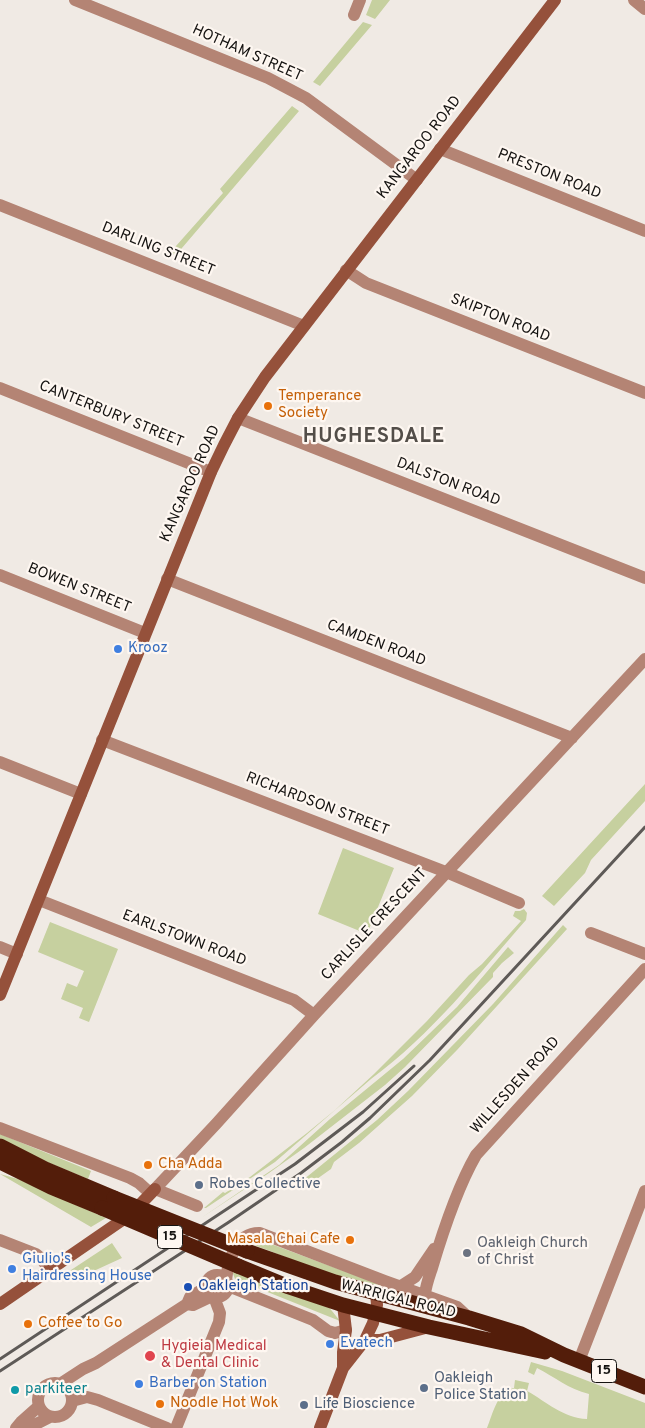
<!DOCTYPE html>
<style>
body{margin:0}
canvas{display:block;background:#f0eae4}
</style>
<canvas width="645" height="1428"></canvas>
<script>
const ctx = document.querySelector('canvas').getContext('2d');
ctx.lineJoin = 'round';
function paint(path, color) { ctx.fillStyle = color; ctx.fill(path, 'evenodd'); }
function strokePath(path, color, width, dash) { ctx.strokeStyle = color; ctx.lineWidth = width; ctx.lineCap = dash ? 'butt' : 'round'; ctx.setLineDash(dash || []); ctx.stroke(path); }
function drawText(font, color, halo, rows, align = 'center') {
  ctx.font = font + ' Overpass,sans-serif'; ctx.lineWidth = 4.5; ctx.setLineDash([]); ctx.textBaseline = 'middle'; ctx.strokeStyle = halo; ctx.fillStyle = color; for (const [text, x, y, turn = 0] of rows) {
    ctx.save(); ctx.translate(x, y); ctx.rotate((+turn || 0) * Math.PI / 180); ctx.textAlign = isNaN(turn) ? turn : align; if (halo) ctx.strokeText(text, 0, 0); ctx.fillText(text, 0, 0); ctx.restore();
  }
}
const green = new Path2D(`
 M372,0H390L375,19L366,15Z
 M363,22L372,25L320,86L313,82Z
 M292,106L299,111L176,255H168L223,193L220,189Z
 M645,784V801L591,860L585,873L554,906L542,896Z
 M343,848L394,868L367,934L318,914Z
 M524,909L527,913L526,920C478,975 431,1035 371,1079L275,1162L206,1208H204L223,1192L225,1193L250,1177L307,1133L335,1110L374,1074L427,1021L469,975L482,964L521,921L513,916L515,911H520Z
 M50,922L118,949L89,1022L79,1018L83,1008L61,999L67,983L77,987L84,971L38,952Z
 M563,925L567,929L457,1050L412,1096L359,1143L334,1162L331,1169L307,1186L303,1180L377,1120L408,1091L493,1004Z
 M508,947L514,953L502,963L493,973V977L405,1067L385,1085L304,1148L269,1173L201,1218L279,1165L330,1119L403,1059L457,1007Z
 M0,1134L91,1171L88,1179L40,1159L0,1138Z
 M0,1174L18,1179L106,1218L91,1227Z
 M259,1242L271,1244L384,1286C340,1281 295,1260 254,1245Z
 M112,1243L122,1258L85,1275L68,1276L71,1270Z
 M232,1271L328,1306L340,1321L235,1279Z
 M531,1362L562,1371L645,1403V1428H487C493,1414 497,1391 514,1388L515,1380L529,1383L527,1391C547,1402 563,1418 587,1419L589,1394C568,1389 555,1377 537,1368L534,1375L528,1372Z`);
const street = new Path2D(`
 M75,0L268,78L306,98L417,180
 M634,0L645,9
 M354,15L360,0
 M440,149L645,231
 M0,205L304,326
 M346,270L366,283L645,393
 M0,388L211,472
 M238,418L645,578
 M0,575L145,633
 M167,579L572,738
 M102,740L446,872L519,903
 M0,762L81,794
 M39,900L294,1000L314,1015
 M591,933L645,954
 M0,947L17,954
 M0,1128L130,1178L139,1183L150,1193
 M197,1206L155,1189L216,1124L314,1015L645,659
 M0,1240L36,1254L42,1259L49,1270
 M206 1286a11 11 0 1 1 22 0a11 11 0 1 1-22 0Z
 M226,1280C228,1261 236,1232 260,1233L385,1281L457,1307L469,1318
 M228,1286L313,1320L328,1331L335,1333L346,1330
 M401,1286L415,1277L434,1249
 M425,1294C426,1285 429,1277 432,1268C443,1231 457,1188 476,1155L645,969
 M187,1304L193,1305L212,1296
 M579,1361L645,1191
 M38 1400a17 17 0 1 1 34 0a17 17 0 1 1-34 0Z
 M60,1384L83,1369L96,1363L187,1304L190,1297L207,1287
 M72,1401L87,1397L98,1400L167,1428
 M16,1428L21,1422L39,1406
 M28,1428L50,1417
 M176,1428L219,1322L220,1313L214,1297`);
const secondary = new Path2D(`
 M0,995L211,472L224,445L238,418L265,377L555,0
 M0,1304L131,1214L155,1189
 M343,1305L346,1330L343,1352V1368
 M365,1340H380L429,1327
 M320,1428L343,1368L365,1340L373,1323L377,1305L376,1293`);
const highway = new Path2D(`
 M0,1146L45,1169L114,1198
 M0,1162L51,1187L102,1208
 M247,1251L335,1282L469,1318L521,1334L564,1355L645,1387
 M238,1266L289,1287L343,1305L429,1327L545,1352`);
const rail = new Path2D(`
 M0,1359L295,1164L363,1112L414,1066
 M0,1371L229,1222L301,1173L342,1142L370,1118L430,1060L645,827`);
const highwayBridge = new Path2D(`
 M114,1198L247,1251
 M102,1208L238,1266`);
const markers = [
 [268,406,5,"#e8710a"],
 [118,649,5,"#3f7fe0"],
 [148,1165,5,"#e8710a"],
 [199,1185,5,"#5c6f8a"],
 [350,1240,5,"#e8710a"],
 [467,1253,5,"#6b7280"],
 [12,1269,5,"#3f7fe0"],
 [188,1287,5,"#1a4fb4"],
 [28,1324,5,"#e8710a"],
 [330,1344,5,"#3f7fe0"],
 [150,1356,6,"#e0444e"],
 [139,1384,5,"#3f7fe0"],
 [424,1388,5,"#5c6f8a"],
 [15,1390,5,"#0f9aa8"],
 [160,1404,5,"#e8710a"],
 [304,1405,5,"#5c6f8a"]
];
const shields = [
 [170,1237,25],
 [604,1371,25]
];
const shieldNames = [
 ["15",170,1237],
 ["15",604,1371]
];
const streetNames = [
 ["HOTHAM STREET",247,54,24],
 ["KANGAROO ROAD",420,148,-52],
 ["PRESTON ROAD",549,175,22],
 ["DARLING STREET",158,250,22],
 ["SKIPTON ROAD",500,319,22],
 ["CANTERBURY STREET",111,415,22],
 ["DALSTON ROAD",448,483,21],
 ["KANGAROO ROAD",191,484,-66],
 ["BOWEN STREET",79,589,22],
 ["CAMDEN ROAD",376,644,21],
 ["RICHARDSON STREET",317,805,21],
 ["CARLISLE CRESCENT",375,925,-47],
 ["EARLSTOWN ROAD",184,939,21],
 ["WILLESDEN ROAD",516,1086,-48],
 ["WARRIGAL ROAD",398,1300,14]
];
const foodNames = [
 ["Temperance",278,397],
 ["Society",278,414],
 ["Cha Adda",158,1165],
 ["Masala Chai Cafe",340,1240,"right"],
 ["Coffee to Go",38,1324],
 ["Noodle Hot Wok",170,1404]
];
const shopNames = [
 ["Krooz",128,649],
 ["Giulio's",22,1260],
 ["Hairdressing House",22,1277],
 ["Evatech",340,1344],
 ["Barber on Station",149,1384]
];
const serviceNames = [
 ["Robes Collective",209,1185],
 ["Oakleigh",434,1379],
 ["Police Station",434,1396],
 ["Life Bioscience",314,1405]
];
const worshipNames = [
 ["Oakleigh Church",477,1244],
 ["of Christ",477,1261]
];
const transitNames = [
 ["Oakleigh Station",198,1287]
];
const healthNames = [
 ["Hygieia Medical",161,1347],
 ["& Dental Clinic",161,1364]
];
const cultureNames = [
 ["parkiteer",25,1390]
];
const districtNames = [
 ["HUGHESDALE",374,438]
];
paint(green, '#c6d09f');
strokePath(street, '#b48474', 12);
strokePath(secondary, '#95513b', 12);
strokePath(highway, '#531d0a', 15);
strokePath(rail, '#5e5a57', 3);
strokePath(highwayBridge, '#531d0a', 15);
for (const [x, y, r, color] of markers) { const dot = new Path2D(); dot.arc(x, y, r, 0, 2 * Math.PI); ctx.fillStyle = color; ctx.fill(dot); strokePath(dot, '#fef7f1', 2); }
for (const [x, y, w] of shields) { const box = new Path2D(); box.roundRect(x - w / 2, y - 11.5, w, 23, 4); ctx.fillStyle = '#fef7f1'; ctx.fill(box); strokePath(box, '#151311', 1); }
drawText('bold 14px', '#151311', null, shieldNames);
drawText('15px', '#151311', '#fef7f1', streetNames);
drawText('15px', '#c56008', '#fef7f1', foodNames, 'left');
drawText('15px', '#366cbe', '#fef7f1', shopNames, 'left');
drawText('15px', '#4e5e75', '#fef7f1', serviceNames, 'left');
drawText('15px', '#5b616d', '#fef7f1', worshipNames, 'left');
drawText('15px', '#164399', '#fef7f1', transitNames, 'left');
drawText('15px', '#be3a42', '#fef7f1', healthNames, 'left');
drawText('15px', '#0d838f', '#fef7f1', cultureNames, 'left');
ctx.letterSpacing = '1px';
drawText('bold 20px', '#534e49', '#fef7f1', districtNames);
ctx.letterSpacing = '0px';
</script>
